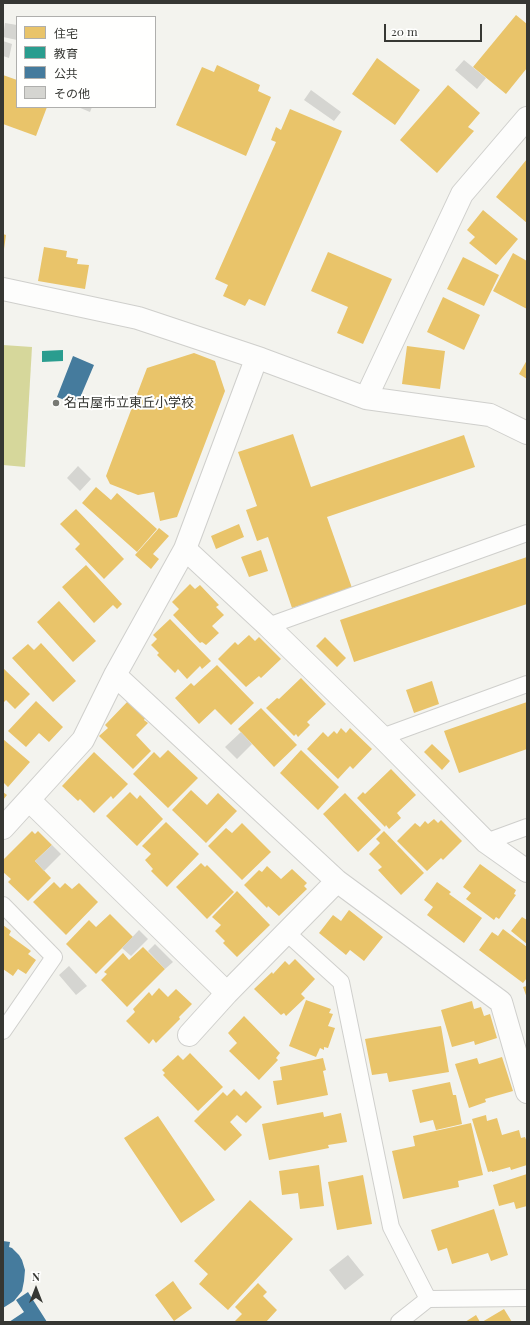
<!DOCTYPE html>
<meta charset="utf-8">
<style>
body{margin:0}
#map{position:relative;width:530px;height:1325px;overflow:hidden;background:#f3f3ee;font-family:"Playfair Display","Noto Sans JP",serif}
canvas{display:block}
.frame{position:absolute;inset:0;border:4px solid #363733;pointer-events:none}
.legend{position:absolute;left:16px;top:16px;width:140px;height:92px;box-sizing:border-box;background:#fffffe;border:1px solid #afafad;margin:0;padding:5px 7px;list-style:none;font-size:12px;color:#363733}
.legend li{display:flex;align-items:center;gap:8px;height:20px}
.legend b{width:20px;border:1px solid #afafad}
.north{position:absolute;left:16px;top:1269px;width:40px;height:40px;-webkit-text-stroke:3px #fffffe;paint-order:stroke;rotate:0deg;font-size:11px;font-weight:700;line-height:16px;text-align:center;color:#363733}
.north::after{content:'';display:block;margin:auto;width:14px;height:18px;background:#363733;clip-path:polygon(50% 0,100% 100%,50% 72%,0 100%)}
.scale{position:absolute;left:384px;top:24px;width:98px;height:18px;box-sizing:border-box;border:2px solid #363733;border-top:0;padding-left:5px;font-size:12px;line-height:14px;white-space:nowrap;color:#363733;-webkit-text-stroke:3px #fffffe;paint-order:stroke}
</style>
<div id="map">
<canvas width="530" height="1325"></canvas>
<div class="frame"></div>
<ul class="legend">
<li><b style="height:11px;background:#e9c46a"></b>住宅</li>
<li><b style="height:11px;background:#2a9d8f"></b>教育</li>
<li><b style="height:11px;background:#457b9d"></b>公共</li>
<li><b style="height:11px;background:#d5d5d1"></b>その他</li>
</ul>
<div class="north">N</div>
<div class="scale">20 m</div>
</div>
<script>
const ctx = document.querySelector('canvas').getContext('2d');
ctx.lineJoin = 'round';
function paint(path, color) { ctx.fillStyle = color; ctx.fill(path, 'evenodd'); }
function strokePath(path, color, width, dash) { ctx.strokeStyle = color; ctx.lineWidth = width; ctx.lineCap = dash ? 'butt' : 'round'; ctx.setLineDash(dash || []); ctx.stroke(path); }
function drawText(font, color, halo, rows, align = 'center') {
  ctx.font = font + ' "Playfair Display","Noto Sans JP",serif'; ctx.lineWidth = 4; ctx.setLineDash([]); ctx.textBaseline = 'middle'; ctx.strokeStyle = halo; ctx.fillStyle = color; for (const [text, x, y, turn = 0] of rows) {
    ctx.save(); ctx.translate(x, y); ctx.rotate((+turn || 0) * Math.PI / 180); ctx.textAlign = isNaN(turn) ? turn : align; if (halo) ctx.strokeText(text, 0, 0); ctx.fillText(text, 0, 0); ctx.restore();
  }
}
const water = new Path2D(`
 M3,345L32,347L25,467L3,465Z`);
const homes = new Path2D(`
 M516,15L527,24V68L506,94L473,67Z
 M377,58L420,90L395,125L352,94Z
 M217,65L260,85L258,91L271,97L246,156L176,125L202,67L214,72Z
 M3,75L17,80V107H47L36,136L3,124Z
 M448,85L480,113L468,127L474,131L437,173L400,140Z
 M290,109L342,131L265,306L249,299L245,306L223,296L228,285L215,279L276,142L271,140L276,127L281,130Z
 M527,159V223L496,197Z
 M483,210L518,239L496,265L469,243L475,237L467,230Z
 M3,234L6,235L4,249H3Z
 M44,247L67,251L66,257L78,259L77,264L89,265L85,289L38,281Z
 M328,252L392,279L363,344L337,333L348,307L311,291Z
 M513,253L527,261V309L493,291Z
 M463,257L499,275L484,306L447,289Z
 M443,297L480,315L464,350L427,332Z
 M407,346L445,351L440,389L402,384Z
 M194,353L215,361L225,391L177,517L160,521L154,492L138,495L110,484L106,476L147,368Z
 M527,360V379L519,374Z
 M293,434L311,487L464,435L475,467L327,517L352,588L292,608L268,537L257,541L246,510L257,506L238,452Z
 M96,487L111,500L117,493L157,529L137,552L82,503Z
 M76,509L124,559L104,579L75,549L80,544L60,524Z
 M239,524L244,537L216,549L211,536Z
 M159,528L169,536L153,554L159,559L151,569L135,555Z
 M261,550L268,571L249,577L241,557Z
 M527,557V604L354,662L340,620Z
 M86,565L122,604L117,609L113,605L94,623L62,587Z
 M190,584L195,589L200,585L219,605L216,607L224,615L212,626L219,633L206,645L202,642L200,643L173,615L179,609L172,602Z
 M59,601L96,641L73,662L37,622Z
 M170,619L211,661L202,669L200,666L187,679L178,669L175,673L157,655L159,653L151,645L157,639L153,635Z
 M249,635L255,641L259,637L281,659L261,678L259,676L246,687L218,659L235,642L238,645Z
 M325,637L346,658L337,667L316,646Z
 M41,643L76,681L53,702L12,658L28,644L34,650Z
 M217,665L254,703L231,725L215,709L199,724L175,698L191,683L194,686Z
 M3,668L30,694L15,709L6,700L3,703Z
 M301,678L326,704L307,722L310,725L298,737L296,734L294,736L266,708L277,698L279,699Z
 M432,681L439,704L414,713L406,690Z
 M129,700L146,717L144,720L148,723L136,735L151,751L133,769L99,736L108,728L105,725Z
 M36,701L63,727L49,742L39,733L26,747L8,731Z
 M527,702V749L459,773L444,731Z
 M261,708L297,745L274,767L238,729Z
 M341,728L346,733L350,728L372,749L353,769L350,766L338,779L307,749L323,732L328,737L334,731L337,734Z
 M3,739L30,762L8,787L3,782Z
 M432,744L450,761L442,770L424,752Z
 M168,750L198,778L168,808L133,774L154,752L160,758Z
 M301,750L339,787L318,810L280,773Z
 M94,752L128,784L113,799L111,796L94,813L80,799L78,801L62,786Z
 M391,769L416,795L397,813L401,818L389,829L386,825L385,827L357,798L363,792L365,794Z
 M191,790L207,805L218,793L237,811L206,843L172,810Z
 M3,792L7,795L3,800Z
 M130,792L137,799L140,795L163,819L137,846L106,816Z
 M345,793L381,830L358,852L323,814Z
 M434,819L438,823L441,820L462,841L443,860L441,858L427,871L397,841L415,823L420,827L425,821L428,824Z
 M166,822L199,854L167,887L151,871L153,869L145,860L151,854L142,846Z
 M242,823L271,852L242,880L208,846L226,828L232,833Z
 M32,831L35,834L38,831L52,845L35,861L51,878L28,901L8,882L11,879L3,872V860Z
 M384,831L424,873L401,895L378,870L382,867L369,854L380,843L376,839Z
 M201,863L205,867L207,865L234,892L207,919L176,887Z
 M480,864L516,890L514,894L516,895L499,919L496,917L494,920L466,899L471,893L463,887Z
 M267,866L281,879L292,869L307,883L304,886L307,889L279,916L268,906L267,908L244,885L259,870L262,872Z
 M54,882L60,888L65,883L72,889L79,883L98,902L66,935L33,902Z
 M437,882L451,892L449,894L482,918L464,943L427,915L433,907L424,900Z
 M237,891L270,925L237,957L223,943L225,941L215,931L221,925L212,917Z
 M349,910L383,937L364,961L350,950L346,955L319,933L333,915L341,921Z
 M110,914L133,937L96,974L66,944L89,920L96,927Z
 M522,917L527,920V944L511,931Z
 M3,925L11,931L9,935L31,951L28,954L36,960L26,974L18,969L13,976L3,969Z
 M503,929L527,947V978L523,983L479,950L492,932L498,936Z
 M143,947L165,969L127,1007L101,980L107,974L104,972L123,953L129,960Z
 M295,959L315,979L301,994L305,998L286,1016L284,1013L281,1015L254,989L272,972L273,974L285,961L289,965Z
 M527,986V998L523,987Z
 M159,988L168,997L176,989L192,1004L179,1017L180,1019L156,1043L153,1039L149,1044L126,1021L135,1012L133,1009L149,992L152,996Z
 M306,1000L331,1009L329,1013L333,1014L328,1026L335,1028L328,1048L324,1047V1050L320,1048L316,1057L289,1046Z
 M472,1001L474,1009L481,1007L484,1016L490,1014L497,1038L475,1045L474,1041L452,1047L441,1010Z
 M244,1016L280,1053L276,1058L278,1060L259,1080L229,1051L237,1043L228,1033Z
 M441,1026L449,1072L389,1082L387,1073L372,1075L365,1039Z
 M190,1053L223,1087L198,1111L163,1075L165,1073L162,1070L178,1055L183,1060Z
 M502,1057L513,1091L485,1099L486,1102L469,1108L455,1064L477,1058L479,1064Z
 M323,1058L326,1070L323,1071L328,1095L277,1105L273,1081L282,1080L280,1067Z
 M450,1082L453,1095H456L462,1124L436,1130L433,1120L420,1123L412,1090Z
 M234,1089L241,1096L246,1091L262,1107L246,1123L237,1115L230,1122L242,1135L225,1151L194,1121L223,1092L227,1096Z
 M323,1112L324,1117L341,1113L347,1142L328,1145L329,1148L269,1160L262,1124Z
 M486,1115L487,1121L497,1118L502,1135L519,1130L521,1138L525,1137L527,1142V1165L511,1170L510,1167L492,1172V1171L488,1172L472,1119Z
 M158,1116L215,1200L181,1223L124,1138Z
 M471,1123L483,1175L458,1181L459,1187L403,1199L392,1151L415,1146L413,1136Z
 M319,1165L324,1206L300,1209L298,1193L282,1195L279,1171Z
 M527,1174V1206L516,1209L514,1202L499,1206L493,1185Z
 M363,1175L372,1224L337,1230L328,1182Z
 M250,1200L293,1239L228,1310L199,1284L208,1274L194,1261Z
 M494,1209L508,1255L491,1261L488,1253L452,1264L447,1248L438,1251L431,1230Z
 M173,1281L192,1308L174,1321L155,1295Z
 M258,1283L267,1292L263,1296L277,1310L266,1322H234L242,1314L235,1307Z
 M504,1309L512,1322H482Z
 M476,1315L480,1322H465Z`);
const schools = new Path2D(`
 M63,350V361L42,362V351Z`);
const public = new Path2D(`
 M73,356L94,365L77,405L57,397Z
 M3,1241L10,1242L9,1247L12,1248L19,1255L22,1260L25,1270L24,1281L22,1291L14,1301L3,1308Z
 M28,1292L47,1322H9L24,1312L16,1300Z`);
const building = new Path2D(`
 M5,23L17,25V40L3,37Z
 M3,41L12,44L9,58L3,56Z
 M464,60L486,78L477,89L455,70Z
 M311,90L341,112L334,121L304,100Z
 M78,107H92L90,112Z
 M78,466L91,479L80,491L67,478Z
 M241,732L252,744L237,759L225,747Z
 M52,845L61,854L44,871L35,861Z
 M139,930L148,939L131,956L122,948Z
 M155,944L173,962L165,969L148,951Z
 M69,966L87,986L76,995L59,975Z
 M348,1255L364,1275L345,1290L329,1270Z`);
const lane = new Path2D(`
 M268,626L527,533
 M382,737L527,684
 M486,842L527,827
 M3,905L54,957L3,1031
 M287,933L341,982L391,1227L428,1299
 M399,1322L428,1299L527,1298`);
const street = new Path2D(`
 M3,289L138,318L261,359L366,398L490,415L527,433
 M366,398L462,194L527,118
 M185,549L268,626L382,737L486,842L527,871
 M115,675L337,881L501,1002L527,1092
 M29,800L227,993
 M3,828L83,740L115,675L185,549L255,362L261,359
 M189,1035L227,993L337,881`);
const markers = [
 [56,403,4,"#787974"]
];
const poiNames = [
 ["名古屋市立東丘小学校",64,403]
];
paint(water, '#d6d79b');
paint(homes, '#e9c46a');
paint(schools, '#2a9d8f');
paint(public, '#457b9d');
paint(building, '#d5d5d1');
strokePath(lane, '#cfcfcc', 18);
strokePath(street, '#cfcfcc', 24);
strokePath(lane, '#fdfdfc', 16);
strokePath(street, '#fdfdfc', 22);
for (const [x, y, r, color] of markers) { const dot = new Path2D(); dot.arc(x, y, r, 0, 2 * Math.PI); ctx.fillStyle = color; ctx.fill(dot); strokePath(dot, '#fffffe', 1.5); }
drawText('13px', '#363733', '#fffffe', poiNames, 'left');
</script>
